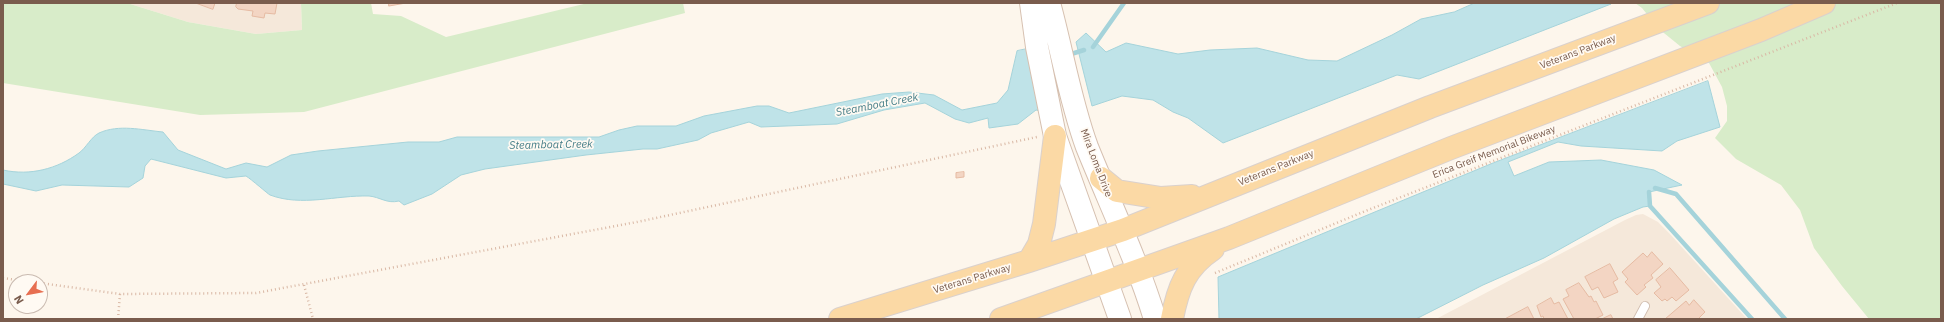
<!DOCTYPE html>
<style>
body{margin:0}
#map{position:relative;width:1944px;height:322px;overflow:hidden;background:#fdf6ec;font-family:"IBM Plex Sans",sans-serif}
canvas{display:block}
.frame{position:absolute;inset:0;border:4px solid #7a5c4d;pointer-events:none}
.north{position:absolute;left:8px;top:274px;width:40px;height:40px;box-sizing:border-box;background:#fffaf3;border:1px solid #cabbb1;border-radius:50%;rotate:238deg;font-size:11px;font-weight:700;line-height:16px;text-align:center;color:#7a5c4d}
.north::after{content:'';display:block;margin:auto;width:14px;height:18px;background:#e76f51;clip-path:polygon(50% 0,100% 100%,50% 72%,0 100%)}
</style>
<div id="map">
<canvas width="1944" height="322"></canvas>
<div class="frame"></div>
<div class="north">N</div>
</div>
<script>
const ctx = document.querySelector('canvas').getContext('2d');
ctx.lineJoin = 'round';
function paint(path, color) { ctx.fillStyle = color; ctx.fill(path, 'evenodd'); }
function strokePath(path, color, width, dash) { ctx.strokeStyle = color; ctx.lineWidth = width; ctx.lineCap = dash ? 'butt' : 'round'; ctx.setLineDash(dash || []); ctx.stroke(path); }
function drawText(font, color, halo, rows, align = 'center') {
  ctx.font = font + ' "IBM Plex Sans",sans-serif'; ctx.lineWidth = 3.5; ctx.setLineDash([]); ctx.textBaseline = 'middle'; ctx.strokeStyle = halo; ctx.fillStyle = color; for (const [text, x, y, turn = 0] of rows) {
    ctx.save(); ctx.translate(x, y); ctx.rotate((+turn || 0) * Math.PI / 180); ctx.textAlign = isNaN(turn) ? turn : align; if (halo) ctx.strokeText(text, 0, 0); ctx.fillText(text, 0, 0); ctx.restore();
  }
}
const residential = new Path2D(`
 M127,3H301L302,30L256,34L188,22Z
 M1643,214L1658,222L1669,233L1747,319H1436L1625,220L1636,215Z`);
const green = new Path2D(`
 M3,3H127L188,22L256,34L302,30L301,3H371L373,14L401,16L446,37L588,3H683L685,13L304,112L200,115L3,83Z
 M1635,3H1941V319H1869L1842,286L1814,248L1800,210L1781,185L1736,159L1715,138L1727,121V106L1722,87L1709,63L1680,46L1659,29L1642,8Z`);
const water = new Path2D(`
 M1475,3L1611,4L1419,79L1397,75L1223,143L1188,118L1173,112L1153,100L1122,96L1092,106L1076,42L1086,33L1106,52L1126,43L1178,54L1210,50L1257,48L1308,60L1337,61L1392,35L1421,19L1454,12Z
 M1042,46L1059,115L1036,110L1018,124L989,128L988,118L969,123L955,119L925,103L884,110L837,124L761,127L749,122L711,133L698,140L657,149H643L586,155L485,169L461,175L432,194L404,205L399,201C387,204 380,197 369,196C336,195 302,207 270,195C268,194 251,179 246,176L226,178L151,159L145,166L143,178L129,187L62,185L36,191L3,184V170C30,176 57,169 79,153C86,148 91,137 99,133C119,124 142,130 163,132L178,150L226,169L246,163L267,167L291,155L318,151L408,142H439L457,137H599L619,130L637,126H676L704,116L757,106H769L789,113L882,94L909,92L934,95L962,110L997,103L1008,90L1017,51Z
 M1708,81L1720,127L1677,141L1662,151L1581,146L1558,142L1508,162L1514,176L1549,162L1601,160L1654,170L1682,185L1649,192L1650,206L1643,207L1614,219L1544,258L1483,285L1416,319H1219L1218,277L1493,163Z`);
const stream = new Path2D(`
 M1093,47L1124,3
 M1068,55L1084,50
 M1655,188L1676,194L1785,319
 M1649,192L1650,206L1752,319`);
const building = new Path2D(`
 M196,3H215L213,9Z
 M237,3H277L275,14L265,13L264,18L252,16L253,11L238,9L236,7Z
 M389,3H406L389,6Z
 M964,172V177L956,178V173Z
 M1652,252L1663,264L1651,275L1653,278L1644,285L1646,287L1637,295L1625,282L1628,279L1622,272L1643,253L1647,257Z
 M1610,264L1618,279L1613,282L1618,292L1604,298L1598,287L1592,290L1585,277Z
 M1670,268L1689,290L1676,301L1672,297L1667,301L1665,299L1662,301L1654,293L1661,287L1656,280Z
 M1579,283L1589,297L1591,296L1594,302L1596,301L1603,315L1595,319H1574L1563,299L1569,296L1566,290Z
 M1551,298L1554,304L1559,302L1568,319H1544L1543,316L1541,317L1537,306Z
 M1694,300L1705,312L1698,319H1665L1686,301L1689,305Z
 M1528,307L1534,319H1505Z
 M1611,315L1613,319H1602Z`);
const path = new Path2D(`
 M1215,273L1368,210L1897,3
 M3,278L30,282
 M40,283L120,294L256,293L637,222L1037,137
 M304,285L313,319
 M118,319L120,294`);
const lane = new Path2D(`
 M1638,319L1645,306`);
const secondary = new Path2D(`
 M1031,3L1037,47L1055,136L1120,319
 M1049,3C1062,50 1070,101 1087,147C1110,204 1137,260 1155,319`);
const primary = new Path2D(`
 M1101,178L1117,191L1161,198L1192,196
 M1029,261L1039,244L1044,224L1055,136
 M840,319L1029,261L1123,230L1430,107L1708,3
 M1001,319L1229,238L1451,148L1761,30L1824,3
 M1172,319C1178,287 1186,267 1213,249`);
const streetNames = [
 ["Veterans Parkway",1578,52,-21],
 ["Erica Greif Memorial Bikeway",1494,152,-21],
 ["Mira Loma Drive",1096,163,69],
 ["Veterans Parkway",1276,168,-22],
 ["Veterans Parkway",972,279,-17]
];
const waterNames = [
 ["Steamboat Creek",877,105,-11],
 ["Steamboat Creek",551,145,-1]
];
paint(residential, '#f5e8da');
paint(green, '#d8ecc9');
paint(water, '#bfe3e8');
strokePath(water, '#a5d3da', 1);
strokePath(stream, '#a5d3da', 4.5);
paint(building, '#f3d5c3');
strokePath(building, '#e6bba3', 1);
strokePath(lane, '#d1beb0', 10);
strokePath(secondary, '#d6c0b0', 24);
strokePath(primary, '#dad1cd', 24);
strokePath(path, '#d9b8a5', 2.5, [1, 3]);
strokePath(lane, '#fff', 8);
strokePath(secondary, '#fff', 22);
strokePath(primary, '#fbd9a5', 22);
drawText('10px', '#7a5c4d', '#fffaf3', streetNames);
drawText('italic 11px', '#437c86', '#fffaf3', waterNames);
</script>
